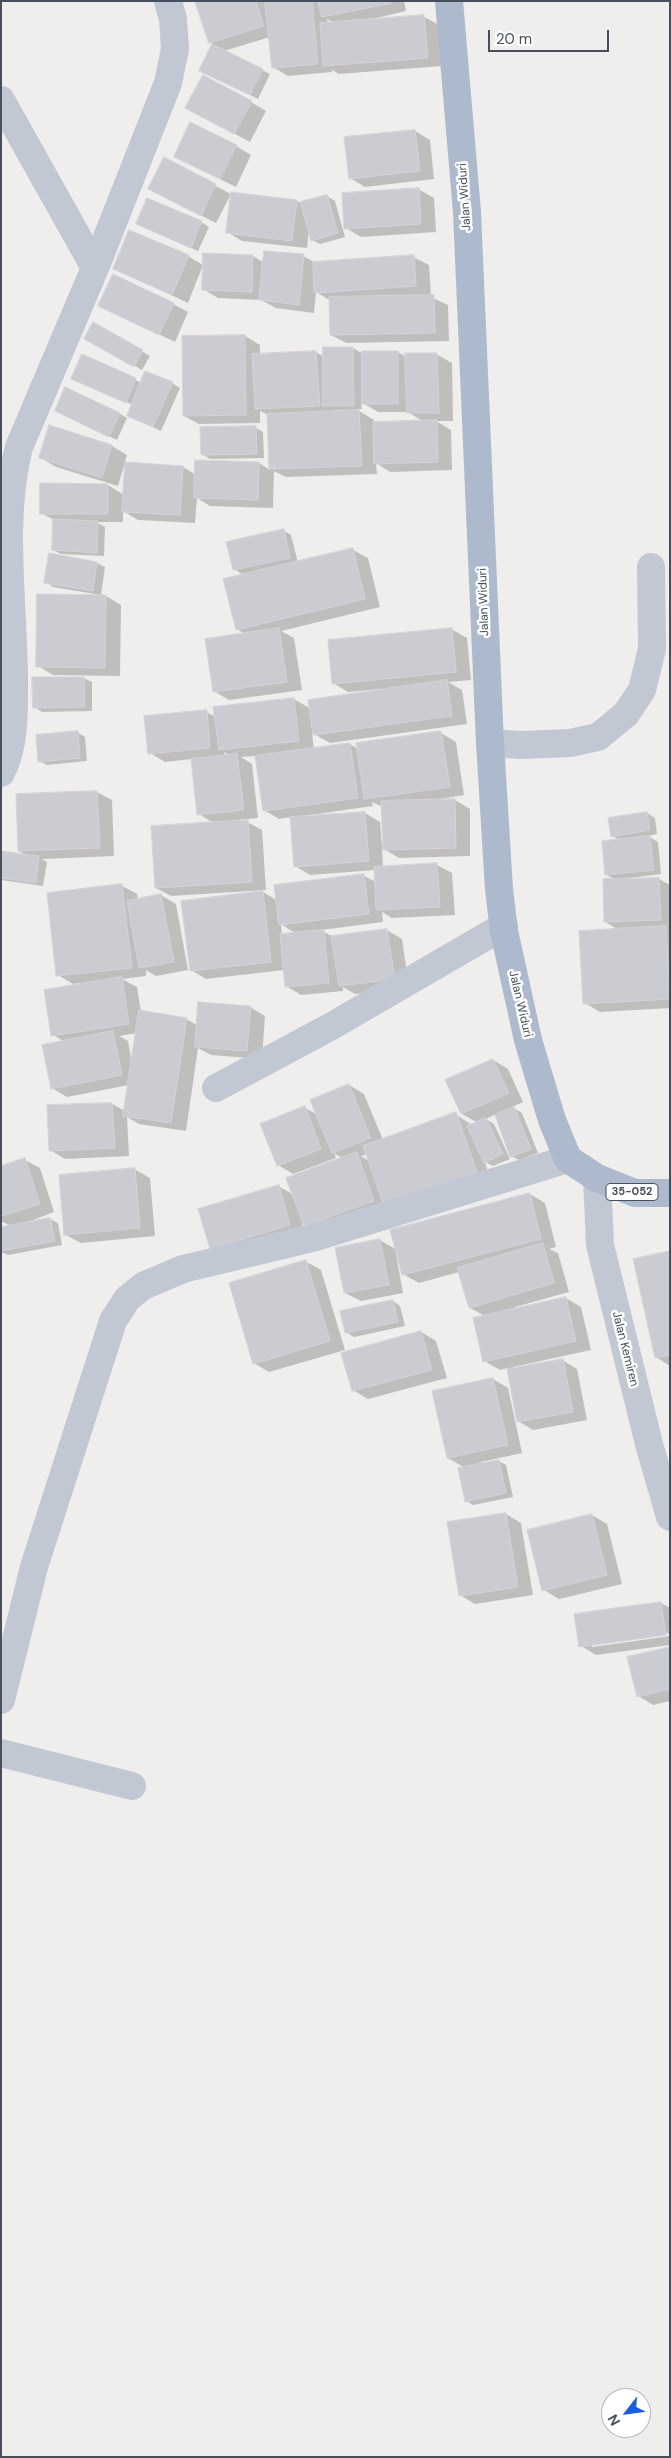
<!DOCTYPE html>
<style>
body{margin:0}
#map{position:relative;width:671px;height:2458px;overflow:hidden;background:#f0eded;font-family:"DM Sans",sans-serif}
canvas{display:block}
.frame{position:absolute;inset:0;border:2px solid #464f5b;pointer-events:none}
.north{position:absolute;left:601px;top:2388px;width:50px;height:50px;box-sizing:border-box;background:#fff;border:1px solid #b5b9bd;border-radius:50%;rotate:240deg;font-size:14px;font-weight:700;line-height:20px;text-align:center;color:#464f5b}
.north::after{content:'';display:block;margin:auto;width:18px;height:22px;background:#185fdf;clip-path:polygon(50% 0,100% 100%,50% 72%,0 100%)}
.scale{position:absolute;left:488px;top:30px;width:121px;height:22px;box-sizing:border-box;border:2px solid #464f5b;border-top:0;padding-left:6px;font-size:15px;line-height:18px;white-space:nowrap;color:#464f5b;-webkit-text-stroke:4px #fff;paint-order:stroke}
</style>
<div id="map">
<canvas width="671" height="2458"></canvas>
<div class="frame"></div>
<div class="north">N</div>
<div class="scale">20 m</div>
</div>
<script>
const ctx = document.querySelector('canvas').getContext('2d');
ctx.lineJoin = 'round';
function paint(path, color) { ctx.fillStyle = color; ctx.fill(path, 'evenodd'); }
function strokePath(path, color, width, dash) { ctx.strokeStyle = color; ctx.lineWidth = width; ctx.lineCap = dash ? 'butt' : 'round'; ctx.setLineDash(dash || []); ctx.stroke(path); }
function drawText(font, color, halo, rows, align = 'center') {
  ctx.font = font + ' "DM Sans",sans-serif'; ctx.lineWidth = 5; ctx.setLineDash([]); ctx.textBaseline = 'middle'; ctx.strokeStyle = halo; ctx.fillStyle = color; for (const [text, x, y, turn = 0] of rows) {
    ctx.save(); ctx.translate(x, y); ctx.rotate((+turn || 0) * Math.PI / 180); ctx.textAlign = isNaN(turn) ? turn : align; if (halo) ctx.strokeText(text, 0, 0); ctx.fillText(text, 0, 0); ctx.restore();
  }
}
const shadow = new Path2D(`
 M197,1H404L406,11L364,21L424,17L439,25L442,66L339,74L332,70V72L288,76L273,67L270,37L224,51L270,74L258,99L201,70L213,44L210,42ZM327,19L335,23L328,24Z
 M251,102L266,111L250,142L202,116Z
 M415,131L430,140L434,179L365,187L350,178Z
 M236,146L251,155L236,187L191,165Z
 M164,159L231,194L216,223L165,197Z
 M418,189L434,198L436,232L361,237L346,228Z
 M327,196L335,201L345,237L320,244L312,240L309,229L307,248L242,241L227,232L297,201L303,205Z
 M201,222L209,227L198,251L145,228Z
 M204,255L253,256L264,263L303,256L316,263L413,257L429,265L431,297L448,305L449,341L346,343L331,335V301L316,292L314,313L276,308L261,300L218,298L203,289Z
 M188,256L203,265L188,303L115,269Z
 M173,304L188,312L175,342L100,306Z
 M94,324L150,356L142,370L86,338Z
 M245,336L260,345V355L316,352L324,357V348H353L363,354L398,352L406,357L436,354L452,363L453,421H436L451,430L452,470L390,472L376,463L377,474L286,477L274,471L273,508L210,506L197,498L195,523L138,520L123,511V522H96L105,527L104,556L61,554L53,550L54,520L41,513L108,485L124,495L183,467L196,475L259,463L270,470L268,415L260,411V423L199,424L184,416ZM361,402L378,412H408L424,422L374,423V420L356,409H362ZM334,410H344V412H334Z
 M83,356L142,383H172L180,388L161,431L128,415L132,405L121,399Z
 M120,414L127,418L117,440L64,415Z
 M50,427L112,446L127,455L118,486L56,467L41,458Z
 M256,428L263,432L264,458L210,459L202,454Z
 M284,531L291,535L298,563L353,550L368,558L380,607L281,631L294,638L302,690L229,700L214,691L246,635L237,629L245,576L234,569Z
 M51,555L97,563L105,567L101,595L53,587L46,582Z
 M106,596L121,605L120,676L53,675L38,666Z
 M451,629L467,638L471,680L448,682L462,690L467,724L330,743L312,733L314,749L350,744L358,749L441,733L456,742L464,795L441,799V801L455,800L470,809V856L399,858L382,848L383,867L437,865L452,873L455,915L392,918L382,912L383,922L321,930L333,937L387,930L402,939L409,987L355,994L343,987V991L301,995L286,986L284,970L206,979L191,970L263,892L278,901L364,876L376,882L375,870L310,875L295,866L291,817L279,819L264,810L256,756L241,757L252,764L258,818L238,820V822H247L262,830L266,890L171,896L156,888L215,824L199,814L192,759L165,762L150,753L206,712L216,717L294,699L311,709L381,691V689L348,692L333,683ZM224,752L230,756H225ZM372,802L383,807L384,846H382L380,822L365,813L303,818V816L373,806ZM281,924L290,930L298,934L282,935Z
 M33,678H84L92,682V711L42,712L34,707Z
 M77,732L85,737L87,761L47,765L39,761Z
 M97,792L112,800L114,856L42,859L47,862L43,886L1,880V852L28,856L19,851Z
 M647,813L655,818L657,834L648,836L658,842L661,874L629,878V880L659,879L670,885V1008L600,1012L585,1003L619,930L605,922L616,880L607,875L619,840L612,836Z
 M122,886L137,894L138,900L161,895L176,904L188,970L156,976L146,970V976L122,979L137,987L141,1012L186,1019L197,1025L250,1007L265,1016L262,1059L211,1055L198,1048L186,1131L139,1124L127,1117L129,1156L65,1159L50,1150L48,1106L112,1104L125,1111L129,1085L67,1097L52,1088L65,1042L53,1035L80,985V983L73,984L58,975ZM137,1033L132,1063L128,1041L119,1036Z
 M493,1060L508,1069L523,1102L512,1107L522,1113L538,1153L519,1160L511,1156L496,1114L486,1119L494,1124L510,1159L493,1166L485,1162L491,1181L320,1234L302,1223L305,1234L211,1249L278,1186L294,1195L344,1159L334,1153L336,1158L293,1174L278,1165L305,1108L318,1115L349,1085L364,1094L383,1140L455,1114L472,1125L478,1123L462,1114L447,1081ZM367,1154L369,1161L361,1156Z
 M25,1160L40,1168L54,1212L23,1224L50,1219L58,1223L62,1245L8,1255L1,1252V1228L11,1226L1,1221V1167Z
 M134,1169L150,1178L155,1236L81,1243L66,1235Z
 M530,1194L545,1203L556,1247L549,1249L558,1253L569,1292L515,1307V1310L566,1298L581,1307L591,1350L513,1367L514,1369L562,1360L577,1369L587,1420L533,1430L518,1421L508,1368L500,1370L484,1361L485,1316L470,1308L459,1272L419,1283L403,1274L398,1253L396,1254L403,1293L361,1301L345,1293L380,1240L397,1250Z
 M670,1252V1366L656,1357Z
 M305,1261L321,1270L345,1350L269,1372L254,1363Z
 M393,1301L400,1306L405,1326L354,1337L346,1332Z
 M421,1332L436,1341L447,1378L368,1399L353,1390Z
 M493,1379L508,1388L522,1453L481,1462V1465L499,1461L506,1465L513,1497L473,1505L466,1501L465,1468L448,1458Z
 M506,1514L521,1523L533,1595L475,1604L460,1595L449,1524Z
 M592,1515L607,1524L622,1584L559,1599L544,1590Z
 M661,1603L670,1608V1633L592,1644V1647L670,1636V1645L596,1655L581,1646Z
 M670,1649V1701L653,1705L638,1696Z`);
const building = new Path2D(`
 M195,1H256L264,26L209,43Z
 M265,1H312L318,64L272,68Z
 M318,1H392V3L322,17Z
 M424,15L428,58L323,66L320,23Z
 M212,44L263,69L250,95L199,71Z
 M203,75L252,101L234,134L185,108Z
 M190,122L237,145L220,179L174,157Z
 M415,130L420,171L349,179L344,137Z
 M164,157L216,184L201,216L148,189Z
 M419,188L421,224L344,229L342,193Z
 M231,192L297,200L292,241L226,233Z
 M327,195L338,233L311,241L300,202Z
 M147,198L202,221L191,248L136,224Z
 M129,230L189,255L172,295L113,269Z
 M264,251L304,254L299,305L259,300Z
 M203,253L253,255L252,292L202,290Z
 M414,255L416,286L314,293L313,262Z
 M113,274L174,303L159,335L98,306Z
 M434,295L435,333L330,335L329,297Z
 M93,322L143,350L134,367L84,339Z
 M245,335L246,415L183,416L182,336Z
 M323,347H353L354,406H323Z
 M316,351L320,406L255,409L252,354Z
 M362,351H398V404H362Z
 M405,353H437L439,413H407Z
 M82,354L136,378L126,403L71,379Z
 M145,371L173,382L153,427L127,416Z
 M65,387L120,413L109,437L55,411Z
 M359,410L362,466L269,469L267,414Z
 M437,420L438,462L374,464L373,422Z
 M49,425L112,445L102,478L39,458Z
 M256,426L257,454L201,455L200,427Z
 M195,460L259,462L258,500L194,498Z
 M125,462L183,466L180,515L122,512Z
 M40,483L108,484V514H40Z
 M53,519L98,521L97,553L52,550Z
 M284,529L290,558L233,570L226,542Z
 M353,548L365,599L236,630L223,579Z
 M49,553L97,562L93,591L44,583Z
 M37,594L106,595L105,668L36,667Z
 M279,628L287,682L213,692L205,639Z
 M452,628L456,672L332,684L328,640Z
 M32,677H84L85,707L33,708Z
 M447,680L452,716L313,735L308,700Z
 M294,698L299,741L219,750L213,707Z
 M207,710L210,748L148,754L144,716Z
 M78,731L80,758L38,762L36,735Z
 M441,731L450,787L364,799L356,743Z
 M350,743L358,798L263,811L255,756Z
 M237,754L244,810L197,815L191,759Z
 M97,791L100,848L18,851L16,794Z
 M455,799L456,848L383,850L381,801Z
 M365,812L369,861L294,867L290,817Z
 M647,812L650,830L611,837L608,818Z
 M248,820L252,882L155,888L151,826Z
 M650,836L654,870L605,875L602,841Z
 M1,851L39,856L36,883L1,878Z
 M437,863L440,907L376,910L374,867Z
 M364,874L369,914L279,925L274,885Z
 M659,878L661,920L604,922L603,879Z
 M122,884L132,968L56,976L47,893Z
 M263,891L271,962L190,971L181,901Z
 M161,894L174,962L139,968L127,901Z
 M666,926L670,999L583,1004L579,931Z
 M387,929L395,979L339,986L331,936Z
 M324,930L329,983L285,987L280,934Z
 M122,977L129,1024L51,1036L44,990Z
 M198,1002L251,1006L247,1051L195,1047Z
 M139,1010L187,1018L171,1123L123,1116Z
 M113,1031L122,1075L51,1089L42,1045Z
 M493,1059L509,1093L461,1114L445,1080Z
 M349,1084L371,1138L332,1153L310,1100Z
 M112,1103L115,1148L49,1151L47,1105Z
 M305,1106L321,1149L277,1166L260,1124Z
 M514,1107L531,1149L510,1157L495,1115Z
 M456,1112L477,1172L384,1206L363,1146Z
 M486,1118L503,1154L484,1163L467,1126Z
 M357,1152L374,1201L304,1226L286,1178Z
 M25,1158L40,1204L1,1216V1166Z
 M135,1168L140,1228L64,1235L59,1175Z
 M279,1185L290,1225L210,1249L198,1209Z
 M530,1193L541,1239L402,1275L390,1230Z
 M50,1218L55,1241L1,1251V1227Z
 M380,1239L389,1285L344,1293L335,1248Z
 M543,1243L554,1283L469,1308L457,1268Z
 M670,1251V1355L655,1358L633,1259Z
 M306,1260L330,1341L253,1364L229,1283Z
 M566,1297L576,1341L483,1362L473,1318Z
 M393,1300L398,1322L345,1333L340,1311Z
 M421,1331L432,1370L352,1391L341,1353Z
 M563,1359L573,1412L517,1422L507,1369Z
 M493,1378L508,1445L447,1458L432,1391Z
 M499,1460L506,1493L465,1502L458,1468Z
 M506,1513L518,1587L459,1596L447,1522Z
 M592,1514L607,1575L542,1591L527,1530Z
 M661,1602L666,1635L579,1647L574,1614Z
 M670,1647V1689L637,1697L627,1657Z`);
const minor = new Path2D(`
 M1,100L95,268
 M490,743L521,745L570,743L598,737L626,714L642,690L652,649L651,567
 M1,773C15,746 14,713 14,683C14,605 0,521 19,447L95,268L168,83L175,49L173,19L168,1
 M216,1088L330,1027L504,926
 M1,1700L34,1567L113,1321L127,1299L143,1286L183,1269L313,1238L568,1159
 M1,1753L132,1786`);
const tertiary = new Path2D(`
 M597,1178L600,1245L649,1444L670,1517`);
const primary = new Path2D(`
 M449,1L467,212L490,743L499,889L504,931L528,1040L552,1120L568,1159L597,1178L635,1193H670`);
const shields = [
 [632,1192,52]
];
const shieldNames = [
 ["35-052",632,1192]
];
const streetNames = [
 ["Jalan Widuri",465,197,-94],
 ["Jalan Widuri",484,602,-92],
 ["Jalan Widuri",520,1004,77],
 ["Jalan Kemiren",625,1349,76]
];
paint(shadow, '#0003');
paint(building, '#caccd2');
strokePath(building, '#d1d3d9', 1);
strokePath(minor, '#c1c8d3', 28);
strokePath(tertiary, '#c1c8d3', 28);
strokePath(primary, '#adbacd', 28);
for (const [x, y, w] of shields) { const box = new Path2D(); box.roundRect(x - w / 2, y - 8.5, w, 17, 4); ctx.fillStyle = '#fff'; ctx.fill(box); strokePath(box, '#464f5b', 1); }
drawText('bold 11px', '#464f5b', null, shieldNames);
drawText('12px', '#464f5b', '#fff', streetNames);
</script>
